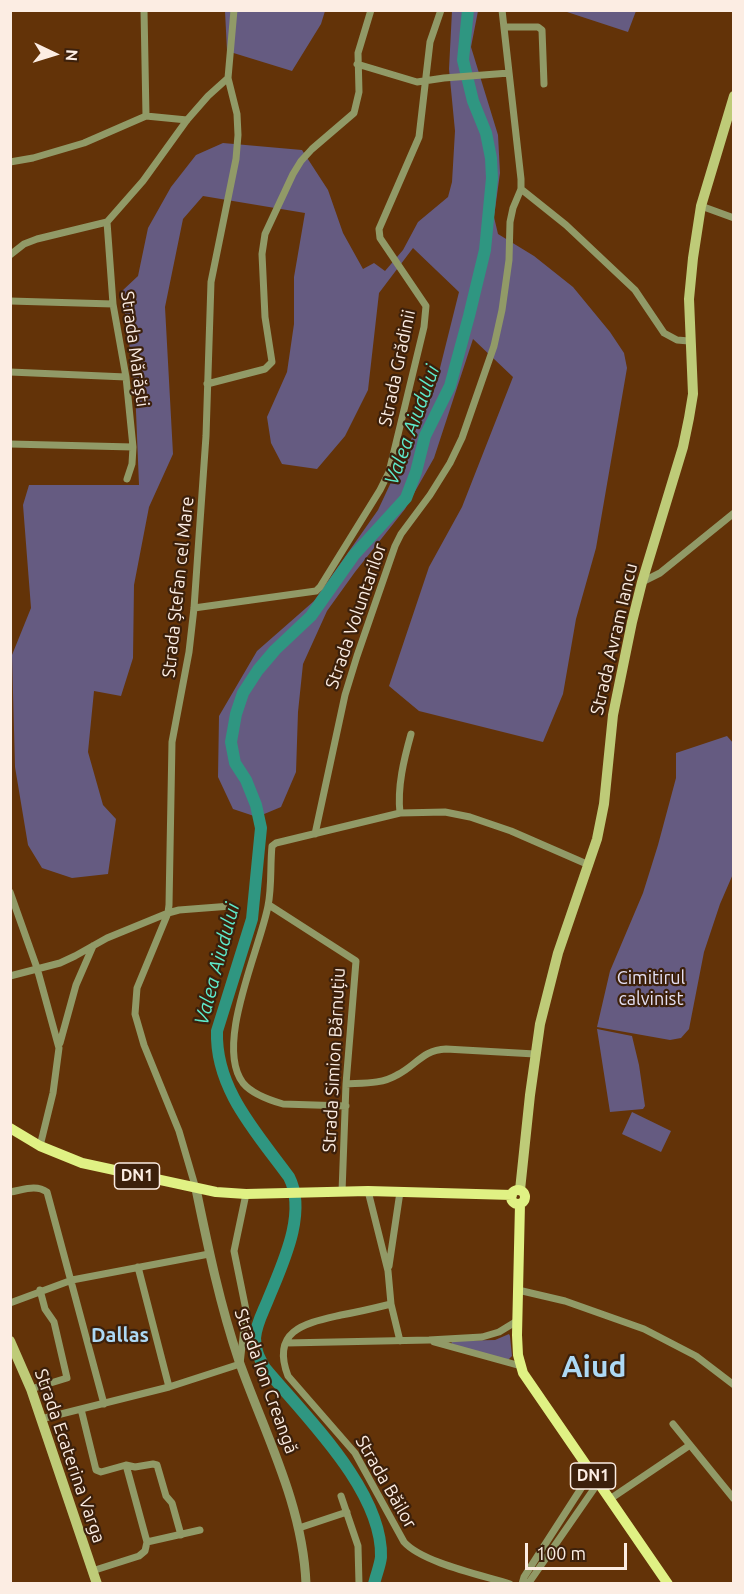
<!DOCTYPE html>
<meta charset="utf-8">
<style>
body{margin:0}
#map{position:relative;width:744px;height:1594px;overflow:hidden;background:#633308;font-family:Ubuntu,sans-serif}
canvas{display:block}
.frame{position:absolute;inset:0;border:12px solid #fcede3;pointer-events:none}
.north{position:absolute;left:24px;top:24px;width:60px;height:60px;-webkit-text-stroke:4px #3c200b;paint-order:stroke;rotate:94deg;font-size:16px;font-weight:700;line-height:24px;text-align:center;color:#fcede3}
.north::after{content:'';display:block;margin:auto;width:21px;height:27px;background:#fcede3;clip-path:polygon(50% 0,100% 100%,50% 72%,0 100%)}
.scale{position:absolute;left:525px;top:1543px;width:102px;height:27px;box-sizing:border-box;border:3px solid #fcede3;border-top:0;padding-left:8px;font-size:18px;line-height:21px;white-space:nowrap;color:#fcede3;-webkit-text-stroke:4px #3c200b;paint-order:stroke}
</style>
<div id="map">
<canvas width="744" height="1594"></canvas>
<div class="frame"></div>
<div class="north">N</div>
<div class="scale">100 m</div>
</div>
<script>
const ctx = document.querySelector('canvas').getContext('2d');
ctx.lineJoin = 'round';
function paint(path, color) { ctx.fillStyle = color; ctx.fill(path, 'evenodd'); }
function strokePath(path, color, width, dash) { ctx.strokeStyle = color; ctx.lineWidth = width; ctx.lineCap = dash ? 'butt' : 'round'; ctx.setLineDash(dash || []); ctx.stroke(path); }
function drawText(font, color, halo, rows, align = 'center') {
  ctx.font = font + ' Ubuntu,sans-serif'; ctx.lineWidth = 4.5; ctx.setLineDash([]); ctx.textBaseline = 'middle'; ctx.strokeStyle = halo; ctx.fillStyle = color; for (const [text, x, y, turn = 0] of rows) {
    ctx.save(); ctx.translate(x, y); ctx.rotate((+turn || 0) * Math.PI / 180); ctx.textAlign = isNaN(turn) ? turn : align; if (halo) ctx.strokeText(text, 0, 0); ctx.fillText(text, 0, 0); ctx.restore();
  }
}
const green = new Path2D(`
 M225,11H325L321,24L292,71L227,51Z
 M452,11H478L471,47L498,135L500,173L494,217L498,234L534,256L573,287L610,332L624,353L627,368L596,548L576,619L563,694L543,742L419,711L389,686L429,567L462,507L513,377L473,339L434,458L405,509L355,572L327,611L303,664L298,712L296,772L281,807L257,817L233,809L218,777L219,716L257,651L314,601L378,510L435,388L459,292L413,248L379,293L368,390L345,436L317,469L282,464L271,443L267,417L287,372L294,324V277L305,213L203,196L183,219L165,307L173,454L149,507L134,585L133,658L121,696L94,691L88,752L103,805L116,819L108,874L72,878L42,868L28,845L15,767L12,655L31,608L23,505L29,485H139L135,387L122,291L138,276L148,228L171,187L196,155L223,143L302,150L328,190L343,233L363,269L374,263L385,271L403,250L418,222L448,197L452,182L455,131L449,69Z
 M564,11L636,10V11L628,32Z
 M727,736L734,744L733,874L720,904L704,952L689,1029L681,1038L670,1040L597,1027L610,971L643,893L658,845L676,778V753Z
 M597,1029L632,1036L639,1065L645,1106L643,1109L610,1112Z
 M632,1112L671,1131L661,1152L622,1134Z
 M509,1334L510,1336L512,1356L508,1360L451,1345L452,1341L495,1340Z`);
const river = new Path2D(`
 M374,1584C376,1575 380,1566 381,1557C383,1491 305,1416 265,1368C259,1358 255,1350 255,1338C256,1325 262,1314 267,1302C281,1267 308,1214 289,1177C257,1133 215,1089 217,1031L252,919L261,828L256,805L246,780L235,763L231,742L236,714L243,693L258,670L275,650L311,616L354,555L406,498L416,472L425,436L450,386L469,316L485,250L492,178L491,158L486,133L473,101L463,60L468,10`);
const minor = new Path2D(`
 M144,10L146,116
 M504,27H538L542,30L544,84
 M357,64L417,82L444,78L509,73
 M10,162L33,158L84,143L146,116L187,120
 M521,189L566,225L635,290L664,333L677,340L689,341
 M701,206L734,218
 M107,222L113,304L126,377L133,447L132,464L127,479
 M10,255L24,244L37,239L107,222L143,181L187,120L208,96L228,78
 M10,301L113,304
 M10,372L126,377
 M207,384L265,369L272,362L265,317L262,254L265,234L293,174L301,161L312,149L354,113L359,92L358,53L371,10
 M10,444L133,447
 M642,582L660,573L734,513
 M194,608L316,591L320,587L380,490L389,472L424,327L426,306L380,238L379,229L419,137L430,42L441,10
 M400,813C397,787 404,759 411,734
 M315,834L345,695L357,656L395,546L401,534L430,495L450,463L462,438L494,346L502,310L509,260L510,222L513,208L521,189V179L502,10
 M10,892L37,968L59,1048L53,1093L40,1146
 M269,905L356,961L346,1084L342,1192
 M10,976L60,963L75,956L107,938L168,913L179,910L231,906
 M60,1043L76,985L93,946
 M346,1084C364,1083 382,1084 397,1075C417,1065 422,1050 446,1049L535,1054
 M346,1106L283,1104C269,1100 252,1094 243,1083C214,1045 260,949 268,906C272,886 270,866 272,846L276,843L400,813L445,812L470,817L511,831L589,865
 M196,1189L179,1131L144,1045L135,1014L137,988L168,913L169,905L172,742L189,652L194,608L206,436L211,282L236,159L238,135L237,114L228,78L234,10
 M368,1191L388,1271L391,1304L400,1341
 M10,1192C23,1190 36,1184 47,1192L104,1404
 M389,1266L400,1192
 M138,1267L169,1387
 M518,1290L565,1301L644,1329L696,1356L734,1385
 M10,1303L72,1280L209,1254
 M391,1304C375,1308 358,1312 341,1315C307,1323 270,1329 288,1376L355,1453L404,1542C423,1563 482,1575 510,1584
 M434,1342L521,1366
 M286,1343L429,1340L482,1337L499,1332L517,1321
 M31,1389L67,1378L54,1322L45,1309L40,1290
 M81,1409L96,1470L101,1472L126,1465L147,1542L145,1551L139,1556L92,1571
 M41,1419L169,1387L240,1364L246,1310L234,1251L246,1194
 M673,1424L734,1499
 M126,1465L135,1467L153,1464L157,1465L166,1496L172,1503L181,1535
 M341,1496L358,1546L359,1584
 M610,1499L690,1445
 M299,1528L347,1512
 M147,1542L200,1530
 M522,1584L524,1577L591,1473
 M528,1584L598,1483`);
const tertiary = new Path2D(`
 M196,1189C208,1247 220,1305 239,1361C265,1434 303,1505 306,1584`);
const secondary = new Path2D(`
 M520,1190L530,1095L540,1024L558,953L597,839L604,804L613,715L632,622L642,582L683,447L689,418L693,394L689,299L693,258L701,206L734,96
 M10,1341L31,1389L97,1584`);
const primary = new Path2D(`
 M10,1128L40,1146L82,1163L216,1192L246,1194L368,1191L512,1195
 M511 1197a7 7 0 1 1 14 0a7 7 0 1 1-14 0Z
 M520,1204L517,1335L518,1355L523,1373L668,1584`);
const shields = [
 [137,1176,45],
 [593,1476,45]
];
const shieldNames = [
 ["DN1",137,1176],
 ["DN1",593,1476]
];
const streetNames = [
 ["Strada Mărăști",135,349,82],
 ["Strada Grădinii",397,368,-78],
 ["Strada Ștefan cel Mare",178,587,-84],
 ["Strada Voluntarilor",356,616,-71],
 ["Strada Avram Iancu",614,639,-77],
 ["Strada Simion Bărnuțiu",334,1060,-87],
 ["Strada Ion Creangă",266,1381,70],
 ["Strada Ecaterina Varga",70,1456,71],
 ["Strada Băilor",386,1482,60]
];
const parkNames = [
 ["Cimitirul",651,978],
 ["calvinist",651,999]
];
const waterNames = [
 ["Valea Aiudului",412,425,-70],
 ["Valea Aiudului",217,964,-75]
];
const neighbourhoodNames = [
 ["Dallas",120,1335]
];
const townNames = [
 ["Aiud",594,1367]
];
paint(green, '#655b81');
strokePath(river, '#2f9681', 12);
strokePath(minor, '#919a67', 7);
strokePath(tertiary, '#919a67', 9);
strokePath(secondary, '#becb78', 10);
strokePath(primary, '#e0f184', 10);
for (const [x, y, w] of shields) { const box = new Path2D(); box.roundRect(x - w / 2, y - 13, w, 26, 4.5); ctx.fillStyle = '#3c200b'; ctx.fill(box); strokePath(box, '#fcede3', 1.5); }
drawText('bold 16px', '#fcede3', null, shieldNames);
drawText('18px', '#fcede3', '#3c200b', streetNames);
drawText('18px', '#e6e1f4', '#3c200b', parkNames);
drawText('italic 20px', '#5eeacb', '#3c200b', waterNames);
drawText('bold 20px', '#add9f5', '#3c200b', neighbourhoodNames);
drawText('bold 30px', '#add9f5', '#3c200b', townNames);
</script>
